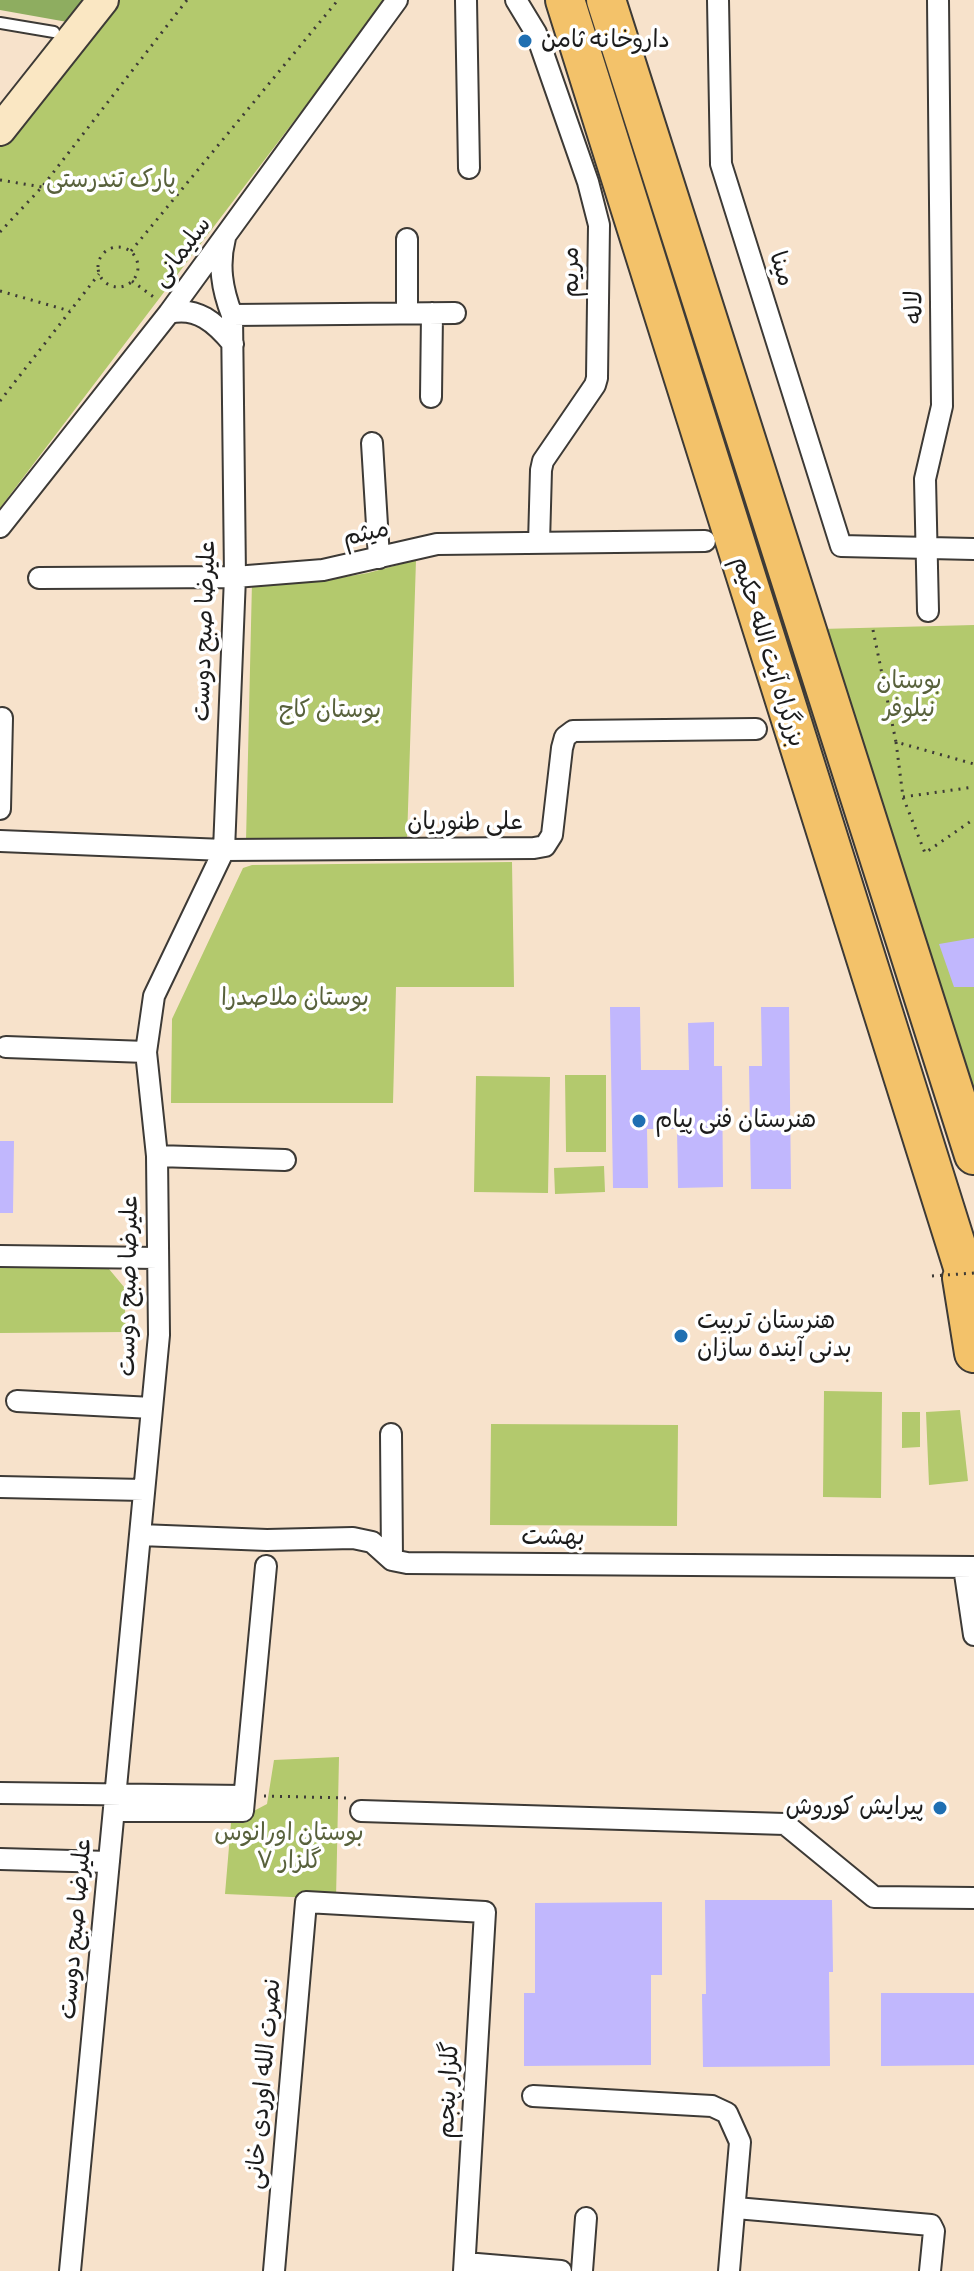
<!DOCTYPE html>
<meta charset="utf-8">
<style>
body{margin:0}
canvas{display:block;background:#f7e2cb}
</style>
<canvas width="974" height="2271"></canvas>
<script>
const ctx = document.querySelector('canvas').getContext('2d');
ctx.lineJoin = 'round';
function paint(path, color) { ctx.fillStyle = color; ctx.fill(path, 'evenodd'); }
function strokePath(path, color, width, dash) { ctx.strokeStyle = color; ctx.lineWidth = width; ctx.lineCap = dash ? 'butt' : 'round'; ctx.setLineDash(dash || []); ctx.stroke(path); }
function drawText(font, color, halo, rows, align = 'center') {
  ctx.font = font + ' "Patrick Hand","Playpen Sans Arabic",sans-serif'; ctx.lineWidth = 7; ctx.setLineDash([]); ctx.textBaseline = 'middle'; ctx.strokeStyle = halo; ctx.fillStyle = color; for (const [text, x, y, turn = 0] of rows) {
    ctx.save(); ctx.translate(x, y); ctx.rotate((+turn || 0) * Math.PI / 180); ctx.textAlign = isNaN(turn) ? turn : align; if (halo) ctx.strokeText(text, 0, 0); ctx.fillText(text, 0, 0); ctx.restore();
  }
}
const green = new Path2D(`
 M114,0H386L0,508V146Z
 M416,560L407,840L246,841L252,582L321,581L368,573Z
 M974,625V1099L821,629Z
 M512,862L514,987H396L393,1103H171L172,1019L243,868L252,865Z
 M565,1075H606V1152H566Z
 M476,1076L550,1077L548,1193L474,1192Z
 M604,1166L605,1192L555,1194L554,1168Z
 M0,1266L109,1269L124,1287L126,1332L0,1333Z
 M824,1391L882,1392L881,1498L823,1497Z
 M960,1410L968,1481L929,1485L926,1412Z
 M902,1412H920V1447L902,1448Z
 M491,1424L678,1425L677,1526L490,1525Z
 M339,1757L336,1899L225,1894L231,1823L267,1804L274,1760Z`);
const forest = new Path2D(`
 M0,0H90L73,23L0,10Z`);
const building = new Path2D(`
 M974,938V987H954L939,944Z
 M610,1007H640L641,1070H689L688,1023L714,1022V1066H722L723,1187L678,1188L677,1129H647L648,1188H613Z
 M761,1007H789L791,1189H751L749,1066H762Z
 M0,1141H14L13,1213H0Z
 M705,1900H832L833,1972H829L830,2066L703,2067L702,1994H706Z
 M662,1902V1975H651V2065L524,2066V1993H535V1903Z
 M881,1993H974V2065L881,2066Z`);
const path = new Path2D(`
 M0,180L42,187
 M0,232L42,187L187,0
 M98 267a20 20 0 1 1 40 0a20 20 0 1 1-40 0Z
 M131,251L338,0
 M132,281L155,298
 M0,291L70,311
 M0,401L99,274
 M873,630L896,742L974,764
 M896,742L903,797L925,853L974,819
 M903,797L974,787
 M264,1796L348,1798`);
const lane = new Path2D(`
 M0,23L54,32`);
const street = new Path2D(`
 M466,0L469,168
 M516,0L536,33L588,182L599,225L597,378L595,385L543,461L541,470L539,543
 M718,0L721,164L841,546L974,549
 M407,239V312
 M169,313C197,306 216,323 233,344
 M232,315L455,313
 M431,397L432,313
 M372,443L379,558
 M0,527L169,313L397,0
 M39,578L235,577L323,570L437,544L705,541
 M928,611L925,479L942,406L938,0
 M0,809L2,718
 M0,841L224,850L534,848L545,846L552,835L562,748L565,737L573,731L756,729
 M6,1047L146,1052
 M157,1156L285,1160
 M0,1256L158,1258
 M17,1401L152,1408
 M391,1434L392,1560
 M0,1487L144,1490
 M140,1535L267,1540L353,1538L372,1542L392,1560L407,1563L974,1567
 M964,1567L974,1635
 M0,1793L244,1796
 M114,1811H243L266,1566
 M361,1811L785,1824L874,1897L974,1898
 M0,1859L109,1862
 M533,2096L712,2106L727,2113L740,2142L729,2271
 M736,2208L931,2225L934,2231L930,2271
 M465,2263L561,2271
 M70,2271L159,1335L157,1156L146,1052L154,996L224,850L235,577L232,315C222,289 218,265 225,238
 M274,2271L306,1902L485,1912L464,2271
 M582,2271L586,2218`);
const secondary = new Path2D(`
 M0,130L103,0`);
const highway = new Path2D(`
 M565,0L974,1302
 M606,0L974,1155
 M962,1278L974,1353`);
const pathBridge = new Path2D(`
 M932,1276L974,1273`);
const markers = [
 [525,41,8,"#1f6fb2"],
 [639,1121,8,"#1f6fb2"],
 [681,1336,8,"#1f6fb2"],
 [940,1808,8,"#1f6fb2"]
];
const poiNames = [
 ["داروخانه ثامن",541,41],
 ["هنرستان فنی پیام",655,1121],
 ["هنرستان تربیت",697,1322],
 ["بدنی آینده سازان",697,1350],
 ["پیرایش کوروش",924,1808,"right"]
];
const parkNames = [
 ["پارک تندرستی",111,181],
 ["بوستان",909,682],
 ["نیلوفر",909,710],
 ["بوستان کاج",330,711],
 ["بوستان ملاصدرا",295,999],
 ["بوستان اورانوس",289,1834],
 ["گلزار ۷",289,1862]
];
const streetNames = [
 ["سلیمانی",182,252,-53],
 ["مینا",781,269,73],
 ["مریم",572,272,-90],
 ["لاله",915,307,-91],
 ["میثم",366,534,-13],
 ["علیرضا صبح دوست",205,631,-88],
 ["بزرگراه آیت الله حکیم",768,652,73],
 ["علی طنوریان",465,823],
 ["علیرضا صبح دوست",129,1286,-89],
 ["بهشت",553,1538],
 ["علیرضا صبح دوست",76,1929,-85],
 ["نصرت الله اوردی خانی",264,2084,-85],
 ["گلزار پنجم",449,2090,-87]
];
paint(green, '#b3c96d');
paint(forest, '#8ead60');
paint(building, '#c1b7fd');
strokePath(lane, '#3d3a36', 14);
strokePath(street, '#3d3a36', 24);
strokePath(secondary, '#3d3a36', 34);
strokePath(highway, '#3d3a36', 42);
strokePath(path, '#3d3a36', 3, [2, 6]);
strokePath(lane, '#fff', 10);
strokePath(street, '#fff', 20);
strokePath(secondary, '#fae7c3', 30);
strokePath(highway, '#f3c26a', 38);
strokePath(pathBridge, '#3d3a36', 3, [2, 6]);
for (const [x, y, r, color] of markers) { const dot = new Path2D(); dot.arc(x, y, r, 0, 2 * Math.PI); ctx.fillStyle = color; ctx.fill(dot); strokePath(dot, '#fff', 3); }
drawText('24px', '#1c1c1c', '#fff', poiNames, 'left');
drawText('24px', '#58613c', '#fff', parkNames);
drawText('24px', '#1c1c1c', '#fff', streetNames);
</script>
